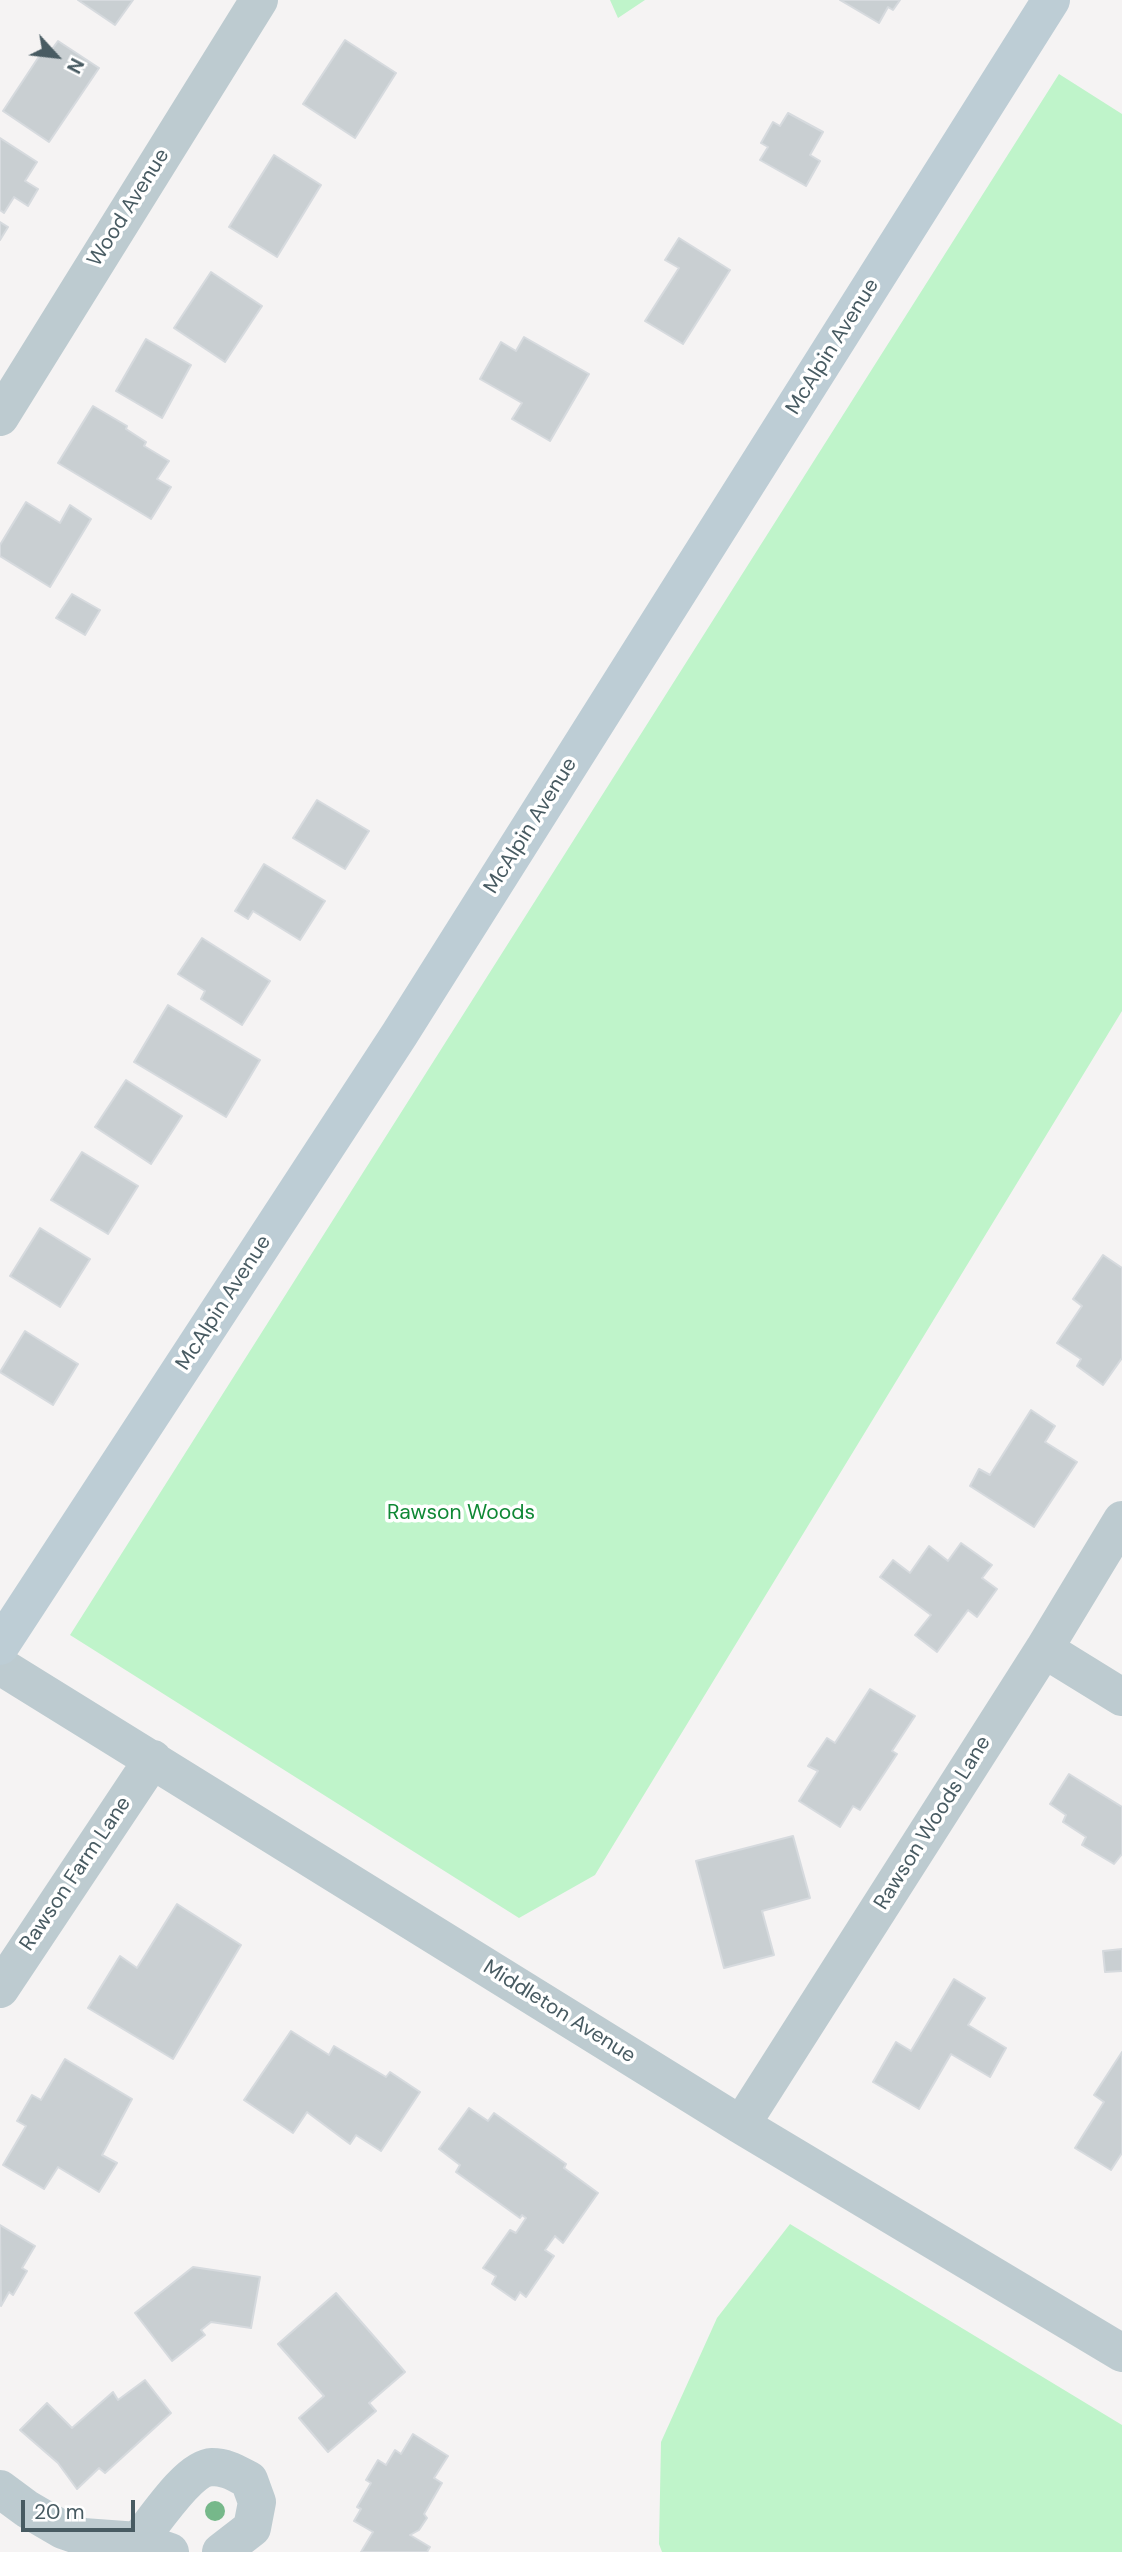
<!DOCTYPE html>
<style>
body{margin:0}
#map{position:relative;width:1122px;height:2552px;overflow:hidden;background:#f5f3f3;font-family:"DM Sans",sans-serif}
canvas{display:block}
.north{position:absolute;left:21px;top:21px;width:70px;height:70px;-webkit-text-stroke:5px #fff;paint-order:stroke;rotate:117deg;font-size:19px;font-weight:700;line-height:28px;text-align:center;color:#485b62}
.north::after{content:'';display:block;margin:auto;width:24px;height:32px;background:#485b62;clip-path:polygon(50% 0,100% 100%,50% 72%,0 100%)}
.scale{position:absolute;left:21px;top:2500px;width:114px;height:32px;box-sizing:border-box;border:4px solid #485b62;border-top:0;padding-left:9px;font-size:21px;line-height:24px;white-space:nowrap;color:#485b62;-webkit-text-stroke:5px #fff;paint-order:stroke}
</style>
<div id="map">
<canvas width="1122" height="2552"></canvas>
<div class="north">N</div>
<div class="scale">20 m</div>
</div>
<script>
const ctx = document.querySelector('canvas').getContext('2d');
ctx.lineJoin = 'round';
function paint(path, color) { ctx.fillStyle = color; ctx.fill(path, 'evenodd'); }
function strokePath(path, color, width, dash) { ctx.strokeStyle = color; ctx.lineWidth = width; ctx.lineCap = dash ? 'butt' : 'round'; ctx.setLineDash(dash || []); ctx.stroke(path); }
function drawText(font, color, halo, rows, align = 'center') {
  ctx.font = font + ' "DM Sans",sans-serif'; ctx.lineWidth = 7; ctx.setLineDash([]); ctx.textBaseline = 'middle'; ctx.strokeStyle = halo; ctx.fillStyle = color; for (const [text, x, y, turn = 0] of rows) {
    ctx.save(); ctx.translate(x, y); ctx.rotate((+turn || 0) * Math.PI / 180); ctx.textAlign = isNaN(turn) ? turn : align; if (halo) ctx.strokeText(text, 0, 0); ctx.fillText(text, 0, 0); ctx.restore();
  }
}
const green = new Path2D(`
 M610,0H645L618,18Z
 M1059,74L1122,114V1011L595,1875L519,1918L70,1635Z
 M790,2224L1122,2425V2552H662L659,2544L661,2442L717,2318Z`);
const building = new Path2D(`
 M78,0H133L115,25Z
 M840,0H900L893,10L888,7L879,23Z
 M345,40L396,73L355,138L303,104Z
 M58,41L99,68L49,142L3,111L42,52L47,56Z
 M788,113L823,132L810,155L820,161L806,186L760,160L768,147L761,143L773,122L780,126Z
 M0,138L37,162L25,181L38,189L28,206L14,197L4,213L0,210Z
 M274,155L321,185L277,257L229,227Z
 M0,222L8,227L0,240Z
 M679,238L730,270L683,344L645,321L679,268L665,260Z
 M211,272L262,306L225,362L174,328Z
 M524,337L589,374L550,441L512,419L522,403L480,379L501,342L516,351Z
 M146,339L191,365L162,418L116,391Z
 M93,406L127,426L126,429L146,442L144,446L169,461L157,479L171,487L151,519L58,463Z
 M26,502L60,523L70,505L91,519L50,587L0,556V545Z
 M72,594L100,610L85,635L56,618Z
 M317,800L369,831L345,869L293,838Z
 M264,864L325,901L300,940L253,911L248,919L235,911Z
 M202,938L270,981L242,1025L201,999L205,991L178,974Z
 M168,1005L260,1060L226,1117L134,1062Z
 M126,1080L182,1116L151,1164L95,1127Z
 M82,1152L138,1186L108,1234L51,1200Z
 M40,1228L90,1259L60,1307L10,1276Z
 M1103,1255L1122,1268V1358L1103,1385L1077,1366L1081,1359L1057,1343L1082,1306L1073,1299Z
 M25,1331L78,1364L53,1405L0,1372Z
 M1031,1410L1055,1426L1045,1442L1077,1462L1034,1527L970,1486L979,1469L990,1475Z
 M961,1543L992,1565L982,1578L997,1589L977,1617L968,1610L937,1652L915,1635L931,1615L880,1577L893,1560L910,1573L929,1546L948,1561Z
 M870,1689L915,1716L892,1751L897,1754L860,1810L853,1806L840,1827L799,1801L818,1771L808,1766L827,1738L835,1743Z
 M1069,1774L1122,1807V1854L1114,1864L1082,1845L1086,1837L1063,1822L1066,1815L1050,1804Z
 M793,1836L810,1898L762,1911L774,1955L724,1968L696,1861Z
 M177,1904L241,1945L173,2059L88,2008L120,1956L137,1968Z
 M1122,1949V1971L1105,1972L1103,1951Z
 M954,1979L985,1998L968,2025L1006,2048L990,2077L951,2054L919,2109L873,2082L896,2042L911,2051Z
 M291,2031L329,2055L334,2046L386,2077L390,2072L420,2092L381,2151L356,2135L350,2144L307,2112L293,2133L244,2100Z
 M1122,2052V2153L1111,2170L1075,2148L1104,2102L1094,2095Z
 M65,2059L132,2099L102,2155L117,2163L99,2192L58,2167L44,2189L3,2165L26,2126L17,2121L32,2095L41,2100Z
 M469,2108L488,2121L494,2113L566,2164L564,2168L598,2193L563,2243L555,2236L545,2250L554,2256L526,2297L520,2292L515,2300L492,2284L496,2276L483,2268L510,2230L516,2233L526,2218L522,2215L520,2218L456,2172L460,2165L439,2149Z
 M0,2225L35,2246L22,2268L27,2271L13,2295L9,2292L1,2306Z
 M193,2267L260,2277L251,2328L211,2322L201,2330L205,2335L172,2361L135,2313Z
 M336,2293L405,2372L369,2403L376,2411L328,2452L299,2418L324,2396L278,2344Z
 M145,2380L171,2413L105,2473L99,2468L77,2489L58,2463L20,2430L47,2403L72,2428L113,2392L118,2400Z
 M413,2434L448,2456L434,2478L442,2483L424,2514L427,2518L419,2530L410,2535L430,2547L427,2552H361L373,2532L354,2521L361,2509L357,2507L371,2483L366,2480L378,2460L386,2465L395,2450L401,2454Z`);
const street = new Path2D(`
 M0,417L259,0
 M1044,1649L1122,1697
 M0,1666L741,2125L1122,2353
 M0,1989L153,1759
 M741,2125L1044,1649L1122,1520
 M0,2489L27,2509L63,2530L83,2537L138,2541L170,2552
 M138,2541C154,2522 188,2468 212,2467C227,2467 237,2474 249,2480L257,2502L252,2528L221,2552`);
const secondary = new Path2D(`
 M0,1646L399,1035L1051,0`);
const trees = [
 [215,2511]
];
const streetNames = [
 ["Wood Avenue",129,208,-58],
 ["McAlpin Avenue",833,347,-58],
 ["McAlpin Avenue",531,826,-58],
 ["McAlpin Avenue",224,1303,-57],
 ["Rawson Woods Lane",933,1823,-58],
 ["Rawson Farm Lane",76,1874,-56],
 ["Middleton Avenue",559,2012,32]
];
const parkNames = [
 ["Rawson Woods",461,1513]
];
paint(green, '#bff4ca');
paint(building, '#c9cfd2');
strokePath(building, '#d6dade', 2);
strokePath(street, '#bdcbd0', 38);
strokePath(secondary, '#bdcdd5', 38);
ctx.fillStyle = '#76b88a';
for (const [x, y] of trees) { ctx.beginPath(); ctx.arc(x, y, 10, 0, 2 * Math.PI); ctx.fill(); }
drawText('21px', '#485b62', '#fff', streetNames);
drawText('21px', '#0f8835', '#fff', parkNames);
</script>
